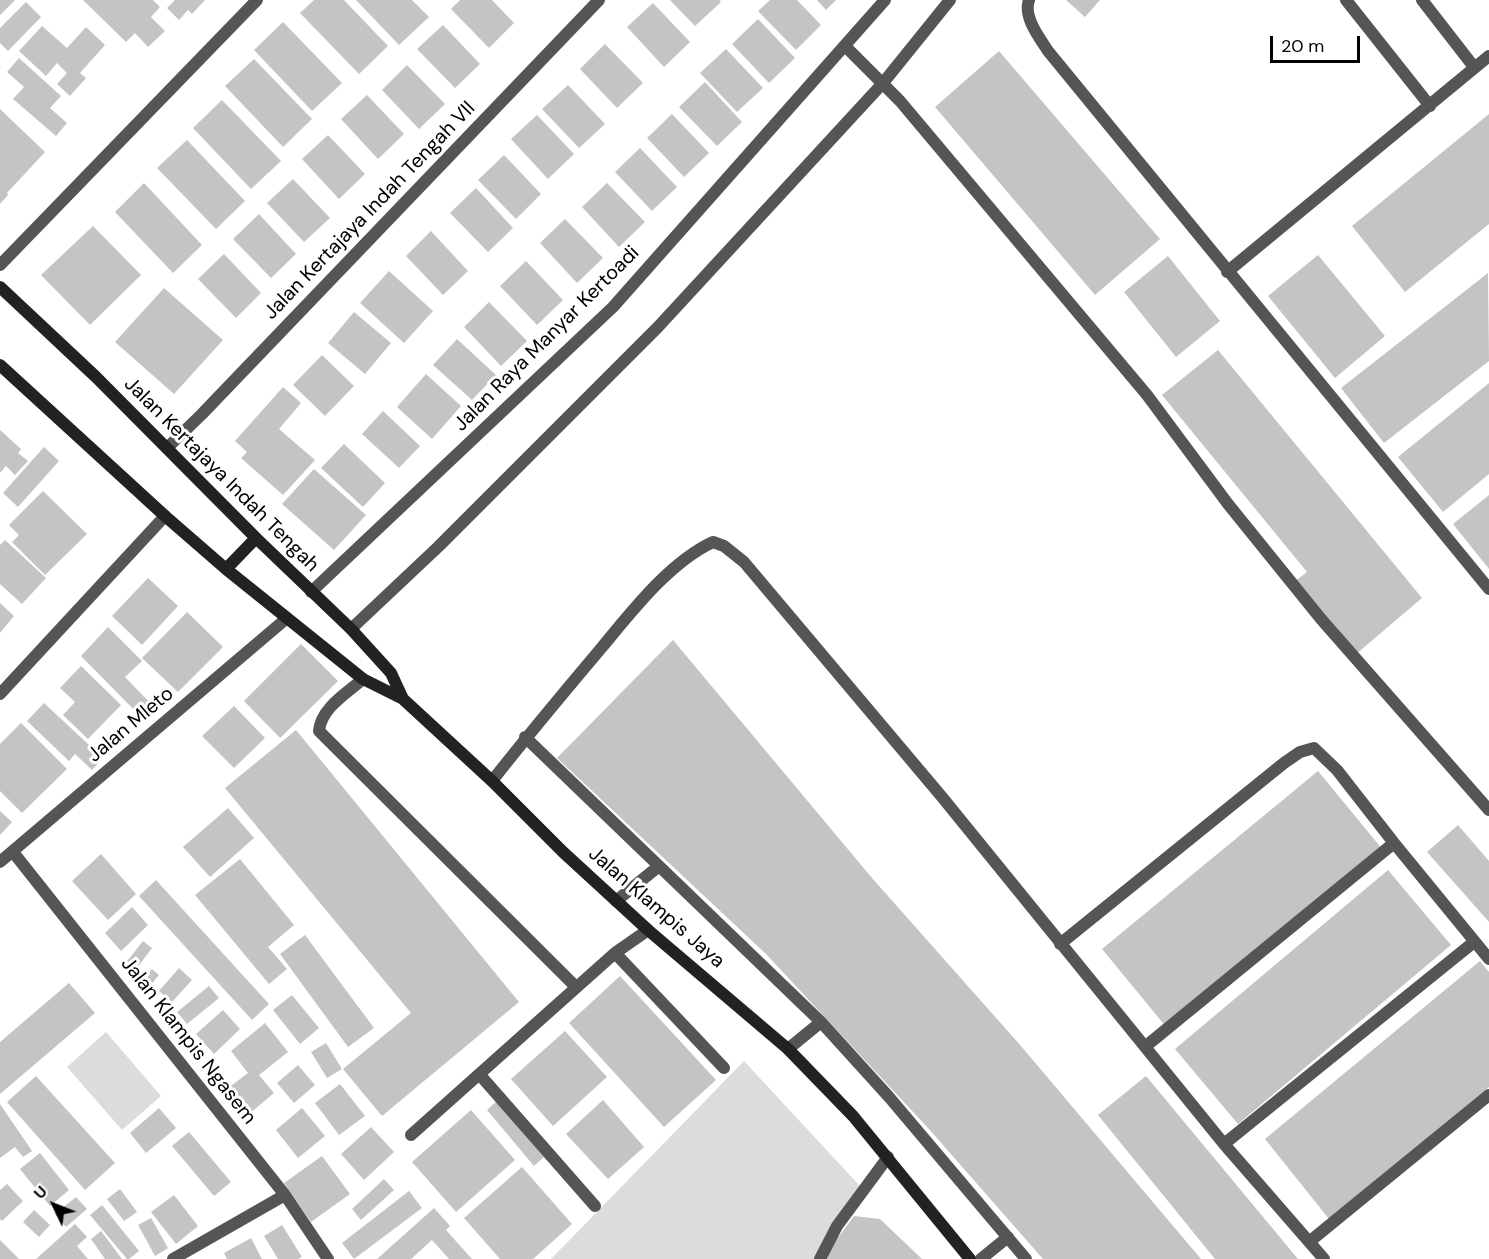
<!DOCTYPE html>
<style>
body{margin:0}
#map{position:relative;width:1489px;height:1259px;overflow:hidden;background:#fff;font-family:"DM Sans",sans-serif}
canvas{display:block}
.north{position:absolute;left:24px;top:1175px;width:60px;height:60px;-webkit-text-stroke:4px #fff;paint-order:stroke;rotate:313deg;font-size:16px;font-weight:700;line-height:24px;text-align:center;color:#000}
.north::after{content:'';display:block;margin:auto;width:21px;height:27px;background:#000;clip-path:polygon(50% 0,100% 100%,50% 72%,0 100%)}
.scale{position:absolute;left:1270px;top:36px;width:90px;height:27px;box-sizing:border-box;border:3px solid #000;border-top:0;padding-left:8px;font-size:18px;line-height:21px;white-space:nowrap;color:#000;-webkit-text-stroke:4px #fff;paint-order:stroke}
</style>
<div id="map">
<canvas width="1489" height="1259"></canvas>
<div class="north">U</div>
<div class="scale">20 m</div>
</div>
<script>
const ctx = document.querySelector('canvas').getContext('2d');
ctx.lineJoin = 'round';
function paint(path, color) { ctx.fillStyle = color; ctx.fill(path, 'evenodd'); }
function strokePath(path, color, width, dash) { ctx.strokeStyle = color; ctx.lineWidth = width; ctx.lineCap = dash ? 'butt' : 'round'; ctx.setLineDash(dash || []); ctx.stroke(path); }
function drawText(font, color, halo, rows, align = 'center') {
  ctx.font = font + ' "DM Sans",sans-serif'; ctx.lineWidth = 6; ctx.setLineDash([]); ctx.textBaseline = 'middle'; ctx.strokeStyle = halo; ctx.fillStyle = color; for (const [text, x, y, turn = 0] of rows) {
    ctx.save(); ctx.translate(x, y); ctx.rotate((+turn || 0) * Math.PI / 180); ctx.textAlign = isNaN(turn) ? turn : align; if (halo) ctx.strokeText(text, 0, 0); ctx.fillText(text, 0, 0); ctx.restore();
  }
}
const green = new Path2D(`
 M106,1032L161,1096L122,1130L67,1067Z
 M744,1061L859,1185L820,1259H551Z`);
const building = new Path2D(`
 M0,0H15L0,15Z
 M83,0H153L160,7L151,17L165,31L148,47L135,33L126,42Z
 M175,0H205L192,14L188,10L179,20L167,8Z
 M314,0H344L388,46L359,74L300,13Z
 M356,0H412L429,17L399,45Z
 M460,0H492L514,23L489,48L451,9Z
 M670,0H719L721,2L695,26Z
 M770,0H797L821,25L796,50L758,11Z
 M817,0H836L826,10Z
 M1066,0H1100L1085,17Z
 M26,2L41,17L8,51L0,43V28Z
 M653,3L690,42L664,67L627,27Z
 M758,19L795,58L769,83L732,44Z
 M283,22L342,83L312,111L254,50Z
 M443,25L480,64L455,88L417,49Z
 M42,26L67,48L86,27L105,45L80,73L86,78L70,96L57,84L67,73L57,63L46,76L19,51Z
 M605,44L643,83L617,108L580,69Z
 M726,49L763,88L737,112L700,73Z
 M999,51L1160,239L1095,295L935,107Z
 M19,58L61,96L50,108L67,123L56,136L13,99L24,87L7,72Z
 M254,59L312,119L283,147L225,86Z
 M407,65L445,104L419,129L382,90Z
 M705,82L742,122L717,146L679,107Z
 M568,85L605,124L579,148L542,109Z
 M367,95L404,134L378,159L341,119Z
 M222,100L281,161L251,189L193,128Z
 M0,109L45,152L7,193L8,195L0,204Z
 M672,114L709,153L684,177L647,138Z
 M1489,114V224L1405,292L1352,226Z
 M537,115L574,154L548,179L511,139Z
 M328,135L365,174L339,199L302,159Z
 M187,140L245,201L216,229L157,168Z
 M640,148L677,187L652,211L615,172Z
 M504,155L541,194L516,219L478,180Z
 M293,179L330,218L304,242L267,203Z
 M144,183L202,245L173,273L115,212Z
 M607,183L645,222L619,247L582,207Z
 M476,188L513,228L488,252L450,213Z
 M259,214L296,254L271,278L233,239Z
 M565,219L603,258L577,283L540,243Z
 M93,226L141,275L90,325L41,275Z
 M431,231L468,271L443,295L406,256Z
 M224,254L261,293L236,318L198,279Z
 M1318,255L1385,336L1335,378L1268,296Z
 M1168,256L1220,321L1176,357L1124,292Z
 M526,261L563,300L537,325L500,286Z
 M389,271L433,311L404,343L360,303Z
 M1488,273L1489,361L1384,443L1341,388Z
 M164,288L223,340L174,394L115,342Z
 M489,302L527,341L501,366L464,327Z
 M354,312L391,343L365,374L328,343Z
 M457,339L496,375L472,400L433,365Z
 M1218,350L1422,598L1355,655L1294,582L1307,572L1162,395Z
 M322,355L354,386L325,416L293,385Z
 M426,374L461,406L432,439L397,407Z
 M1489,383V474L1443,512L1398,457Z
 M283,387L301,403L279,429L315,460L283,495L241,458L247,452L235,441Z
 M383,411L420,446L399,468L362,434Z
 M0,430L21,449L18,453L28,461L15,475L6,466L0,473Z
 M344,444L385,483L363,507L321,468Z
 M44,447L59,461L18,507L3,493Z
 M314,469L366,515L334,550L282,504Z
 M43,491L87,534L45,575L12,542L19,535L9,525Z
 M1489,495V569L1453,524Z
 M5,540L46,578L22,604L0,584V545Z
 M148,578L178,606L142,645L112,616Z
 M0,603L14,616L0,633Z
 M187,612L223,647L178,692L142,658Z
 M108,627L142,661L125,677L156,709L145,721L81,656Z
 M673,640L872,878L1021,1046L1201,1259H1043L928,1128L766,954L557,758Z
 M301,644L338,681L280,738L244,701Z
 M81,666L121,705L88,739L63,715L75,702L60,688Z
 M44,703L103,758L92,770L75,754L69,761L27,721Z
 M234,706L265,738L234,768L202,736Z
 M21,723L67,769L22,813L0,791V744Z
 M296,730L519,1002L382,1116L343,1069L411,1013L225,788Z
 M1318,771L1383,850L1167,1028L1102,949Z
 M228,808L254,838L210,877L183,847Z
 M0,811L12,822L0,835Z
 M1458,825L1489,861V922L1427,852Z
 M101,854L136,894L108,920L72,881Z
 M240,859L294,925L268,947L287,969L269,984L195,895Z
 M1388,870L1451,945L1238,1124L1175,1049Z
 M156,880L269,1004L252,1020L139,896Z
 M132,907L148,925L121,951L105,933Z
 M305,935L374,1028L348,1047L280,954Z
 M143,941L152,948L134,972L124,965Z
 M1480,961L1489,972V1087L1329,1219L1265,1139Z
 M179,968L192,980L172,1002L159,991Z
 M152,969L159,975L145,992L138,986Z
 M620,976L716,1080L664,1127L569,1023Z
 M69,983L95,1013L0,1094V1042Z
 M209,986L219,998L187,1024L177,1012Z
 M292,995L319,1028L300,1044L273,1010Z
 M223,1010L240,1029L214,1054L196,1034Z
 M265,1023L288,1052L259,1075L274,1093L249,1114L228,1088L248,1073L231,1051Z
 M565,1031L607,1077L553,1126L511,1079Z
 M326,1043L342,1069L327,1078L311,1052Z
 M298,1065L315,1085L294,1103L277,1083Z
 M36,1076L115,1163L85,1190L7,1102Z
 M1146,1076L1298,1259H1215L1098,1115Z
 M340,1084L365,1116L339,1135L315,1103Z
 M603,1100L644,1147L608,1179L566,1134Z
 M497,1101L544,1157L534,1166L487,1110Z
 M0,1104L32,1151L23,1157L15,1147L0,1158Z
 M159,1108L176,1128L146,1153L130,1133Z
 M302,1108L325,1136L298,1158L276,1130Z
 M471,1110L515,1160L456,1212L412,1162Z
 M371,1127L394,1152L364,1180L341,1154Z
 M189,1132L231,1182L214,1196L172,1146Z
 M40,1153L69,1190L50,1206L20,1169Z
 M322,1156L350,1194L311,1222L284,1183Z
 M522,1167L572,1224L533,1259H500L464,1218Z
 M384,1179L394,1190L361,1220L352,1209Z
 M7,1184L23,1201L2,1221L0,1219V1190Z
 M120,1189L137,1212L124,1221L107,1199Z
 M409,1191L422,1208L354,1259L342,1243Z
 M174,1195L198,1226L176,1244L151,1212Z
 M76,1197L87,1209L66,1227L55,1214Z
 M102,1205L139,1251L129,1259H127L90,1215Z
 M434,1208L450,1226L446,1230L472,1259H449L432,1240L411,1259H377Z
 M34,1210L50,1225L39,1237L23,1222Z
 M854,1216L880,1219L922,1259H827L834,1243Z
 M151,1218L168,1248L155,1256L138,1225Z
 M75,1224L87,1237L77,1246L88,1259H36Z
 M282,1225L302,1257L298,1259H278L264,1236Z
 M101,1231L122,1259H105L91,1239Z
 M251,1238L262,1259H227L224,1253Z
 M0,1240L19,1259H0Z`);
const lane = new Path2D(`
 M1029,0C1023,17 1039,37 1048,51L1489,589
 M1346,0L1430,106
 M1422,0L1474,67
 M845,46L900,101L1147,395L1228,504L1321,619L1489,810
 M1227,272L1489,56
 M363,679C347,693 321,708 319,731L576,987
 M525,737L821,1022L889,1097L1026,1259
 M492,781C528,735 565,691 603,646C633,610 670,562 713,542L724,546L744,562L942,797L1224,1144L1324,1259
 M616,901L659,866
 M1060,944L1284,763L1300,752L1314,748L1337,770L1394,843L1489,959
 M615,953L724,1068
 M1146,1046L1394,843
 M788,1049L821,1022
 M480,1075L595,1206
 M411,1135L615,953L648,930
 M1224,1144L1474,942
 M1309,1242L1489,1095
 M981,1259L1008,1237`);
const street = new Path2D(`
 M0,265L257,0
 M167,448L202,414L599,0
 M311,592L613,307L885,0
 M351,629L438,547L658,327L883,83L950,0
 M0,694L165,516
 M13,852L285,1195L328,1259
 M0,862L287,618
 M173,1259L285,1195
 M820,1259L837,1226L888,1157`);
const secondary = new Path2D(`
 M0,287L96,377L256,538L351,629L391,673L403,699
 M0,365L165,516L226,569L363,679L403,699L492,781L563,852L648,930L788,1049L853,1116L970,1259
 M226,569L256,538`);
const streetNames = [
 ["Jalan Kertajaya Indah Tengah VII",370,211,-46],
 ["Jalan Raya Manyar Kertoadi",547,339,-45],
 ["Jalan Kertajaya Indah Tengah",221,475,45],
 ["Jalan Mleto",131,725,-40],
 ["Jalan Klampis Jaya",656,908,41],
 ["Jalan Klampis Ngasem",188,1041,52]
];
paint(green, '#dcdcdc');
paint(building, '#c4c4c4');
strokePath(lane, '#555', 12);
strokePath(street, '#555', 12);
strokePath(secondary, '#222', 12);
drawText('20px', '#000', '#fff', streetNames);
</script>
